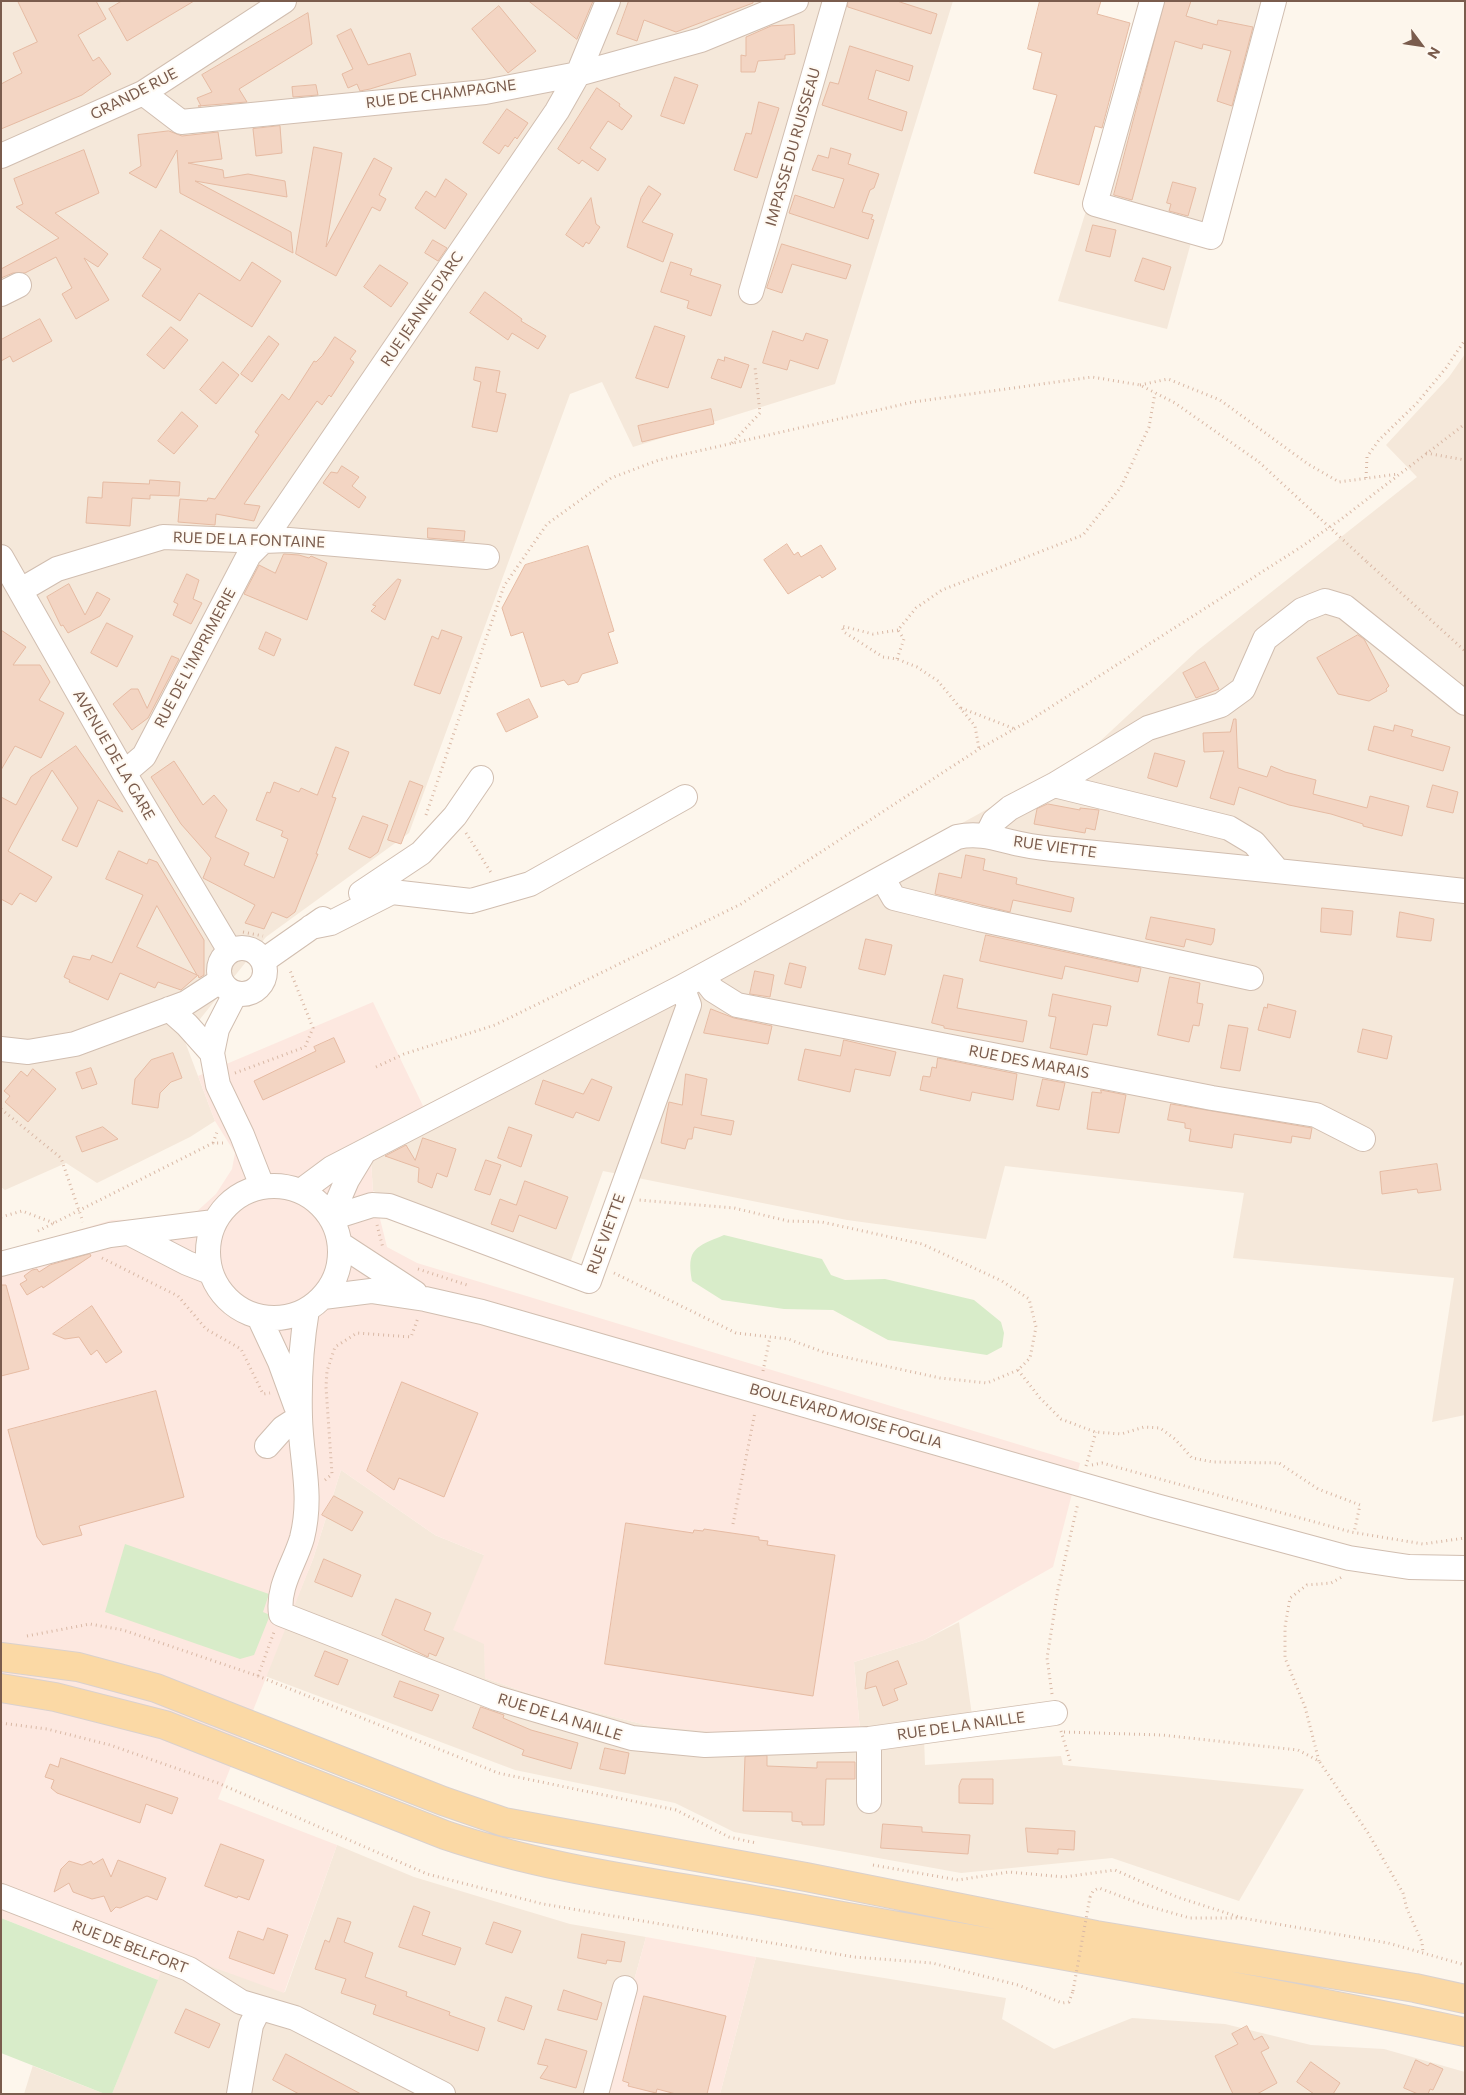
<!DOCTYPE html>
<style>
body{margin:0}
#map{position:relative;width:1466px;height:2095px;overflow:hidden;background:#fdf6ec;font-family:Commissioner,sans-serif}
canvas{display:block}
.frame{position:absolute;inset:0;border:2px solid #7a5c4d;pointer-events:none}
.north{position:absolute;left:1396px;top:20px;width:50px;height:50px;-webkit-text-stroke:4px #fffaf3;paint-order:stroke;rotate:121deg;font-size:14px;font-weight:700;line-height:20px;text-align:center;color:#7a5c4d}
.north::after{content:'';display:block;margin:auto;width:18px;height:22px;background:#7a5c4d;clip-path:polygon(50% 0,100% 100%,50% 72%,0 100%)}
</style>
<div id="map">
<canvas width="1466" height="2095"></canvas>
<div class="frame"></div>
<div class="north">N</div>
</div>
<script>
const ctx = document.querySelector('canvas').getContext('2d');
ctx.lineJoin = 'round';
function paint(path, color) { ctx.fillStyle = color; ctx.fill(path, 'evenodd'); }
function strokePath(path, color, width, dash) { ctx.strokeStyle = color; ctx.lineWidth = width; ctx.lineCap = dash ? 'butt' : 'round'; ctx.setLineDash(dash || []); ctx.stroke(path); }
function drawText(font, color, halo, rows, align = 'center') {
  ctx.font = font + ' Commissioner,sans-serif'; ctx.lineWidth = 4; ctx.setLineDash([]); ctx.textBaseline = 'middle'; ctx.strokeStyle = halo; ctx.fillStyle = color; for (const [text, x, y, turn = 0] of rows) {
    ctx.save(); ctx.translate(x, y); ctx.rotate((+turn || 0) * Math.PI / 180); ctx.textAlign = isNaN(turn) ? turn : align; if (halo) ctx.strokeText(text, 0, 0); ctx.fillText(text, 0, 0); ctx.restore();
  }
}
const residential = new Path2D(`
 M1,1H953L835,384L633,447L602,382L570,394L409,833L266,937L184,1039L215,1121L190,1137L97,1183L66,1163L5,1190L1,1187Z
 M1142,1H1268L1206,221L1192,239L1167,329L1058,301L1086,211Z
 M1465,354V1415L1432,1422L1454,1278L1233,1258L1244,1193L1005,1166L986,1239L847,1220L603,1171L570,1263L373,1191L369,1133L680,979L1002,801L1067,772L1198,650L1417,477L1386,445L1449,377Z
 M341,1470L435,1535L484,1555L485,1678L547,1700L650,1726L860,1731L854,1662L924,1640L959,1622L974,1730L924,1737L925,1765L1061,1756L1063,1765L1304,1789L1239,1901L1112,1858L961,1873L856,1854L734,1832L675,1803L515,1770L265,1676L313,1559Z
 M337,1845L414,1877L570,1924L646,1937L603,2094H112L168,1951L285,1992Z
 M756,1957L1006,1998L1002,2019L1054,2049L1132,2018L1225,2024L1311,2045L1384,2049L1465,2072V2094H720Z
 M33,2065V2066L105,2094H24Z`);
const commercial = new Path2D(`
 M373,1002L424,1108L369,1133L373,1191L387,1247L417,1263L1080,1463L1053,1567L924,1640L854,1662L860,1731L743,1735L650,1726L547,1700L485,1678L484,1644L453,1630L484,1555L435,1535L341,1470L313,1559L218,1799L337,1845L284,1993L168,1951L158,1980L1,1918V1253L112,1220L175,1219L194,1214L216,1194L232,1169L235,1153L215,1121L198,1076Z
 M646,1937L756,1957L720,2094H603Z`);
const green = new Path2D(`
 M724,1235L822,1259L831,1275L845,1280L885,1279L974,1300L1001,1322L1004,1333L1002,1347L987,1355L888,1340L833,1310L784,1309L722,1300L692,1281C686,1248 696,1247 724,1235Z
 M125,1544L269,1594L263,1612L270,1615L254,1655L240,1659L105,1612Z
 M1,1918L158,1980L112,2094H105L1,2053Z`);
const building = new Path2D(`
 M18,1H96L106,19L78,35L93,61L99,57L111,74L82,95L1,129V84L22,73L13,53L37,42Z
 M122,1H194L127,41L109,9Z
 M529,1H593L577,39Z
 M629,1H753V3L676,32L644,20L637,41L617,34Z
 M848,1H897L937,14L931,34L848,7Z
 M1040,1H1101L1097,14L1130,23L1102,128L1095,126L1079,185L1034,173L1057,95L1033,89L1042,53L1028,49Z
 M1165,1H1191L1186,16L1217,25L1218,20L1253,27L1232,106L1217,101L1231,51L1203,44L1202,49L1175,41L1132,200L1114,195Z
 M499,6L536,51L508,73L472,29Z
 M308,13L312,44L239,89L247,102L198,106H201L197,98L212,92L202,75Z
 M794,25L795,54L785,55V59L758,61L755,72H741V55L746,56V37L771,26Z
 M351,29L368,65L410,53L416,75L370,89L360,91L357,84L348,88L342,74L353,69L337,36Z
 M850,46L913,66L909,81L876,70L868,99L907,112L902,131L822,105L830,82L838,84Z
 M675,77L698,85L684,124L661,116Z
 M316,85L318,95L293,97L292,87Z
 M597,88L620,104L619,106L632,116L622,130L608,121L590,148L606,159L598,171L582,160L579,164L558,149Z
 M759,102L779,108L757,178L734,170L746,133L751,134Z
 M507,109L528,123L517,139L515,137L508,147L505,145L499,154L483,143Z
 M280,126L282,153L256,156L253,129Z
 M169,131L182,136L218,132L222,159L188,163L223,170L224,178L248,174L285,181L287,197L195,181L291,232L293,253L180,193L177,150L156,188L129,173L141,166L138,135Z
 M314,147L342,153L326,247L374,158L392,168L379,195L386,199L380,211L372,207L336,276L296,254Z
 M831,148L851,154L848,164L879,174L874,188L870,190L862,212L873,215L871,219L874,220L868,239L789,213L795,195L834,208L844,179L812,170L818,155L828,158Z
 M84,150L99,193L55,213L108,254L98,267L84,258L109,300L76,319L62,294L72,288L56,257L25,273H13L1,278V269L59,238L16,207L23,204L14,179Z
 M446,179L467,194L445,229L415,208L426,191L435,197Z
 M1173,182L1196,188L1188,216L1169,211L1171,204L1167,203Z
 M649,186L661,194L642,222L673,234L663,262L627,247L641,198Z
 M591,198L596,224L600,227L589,244L586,242L583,247L566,235Z
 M1093,225L1116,230L1110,257L1086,251Z
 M161,230L240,281L252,262L281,281L252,327L199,293L180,321L142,296L161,269L143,258Z
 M433,240L447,248L438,261L425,253Z
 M782,244L851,265L846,279L792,264L782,293L767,288Z
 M1143,258L1171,267L1164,290L1135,281Z
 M671,262L692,269L690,275L721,285L711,316L687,308L689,301L661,292Z
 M380,265L408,283L391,307L364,287Z
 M485,292L522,319L521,321L546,336L538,349L512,333L508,340L470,313Z
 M40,319L52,341L13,362L10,356L1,361V340Z
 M655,326L685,336L668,388L636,378Z
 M171,327L188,340L164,369L147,355Z
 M773,331L803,341L806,333L828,340L818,369L790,360L787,370L763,363Z
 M269,336L279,344L252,382L241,374Z
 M335,337L356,351L350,359L354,362L331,397L329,395L322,405L317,401L244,504L260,506L254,521L216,514L215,525L178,522L180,499L207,501L208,498L215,499L259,435L255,432L282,394L289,400L314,361L316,362L322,356Z
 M725,357L749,365L741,388L711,378L718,359L724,361Z
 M223,362L239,375L216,404L200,390Z
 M476,367L500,371L496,392L506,394L497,432L472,427L481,382L474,380Z
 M711,409L714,424L642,442L638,426Z
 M182,412L198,426L174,454L158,441Z
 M342,466L359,477L352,486L366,497L359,508L323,483L331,472L337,473Z
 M150,480L180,482L179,496L150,495V499L132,498L130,526L86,523L88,497L102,498L103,482L149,484Z
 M428,528L465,531L464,541L428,538Z
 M787,544L794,555L798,552L801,557L821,545L836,569L822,578L820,575L788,594L764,560Z
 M588,546L614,631L608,633L618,663L582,674L578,682L568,685L564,680L541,687L523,632L511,636L502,608L525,565Z
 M284,554L299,555L309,558L311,556L327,563L307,620L244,594L259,565L275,573Z
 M187,574L199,580L193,599L202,603L191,624L173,615L178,604L174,602Z
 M398,579L401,580L385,620L371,611L376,606L373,605Z
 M69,584L85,615L97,592L110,599L100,616L68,633L63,625L61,626L47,597Z
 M107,623L133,636L117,667L91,653Z
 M1,630L26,647L13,665H40L50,682L39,700L64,713L41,758L15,746L1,770Z
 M442,630L462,637L440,694L414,685L432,636L438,639Z
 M266,632L281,639L274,656L259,649Z
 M1358,635L1364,639L1389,686L1386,689L1387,691L1369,701L1338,694L1317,658Z
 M172,656L179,659L148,718L132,730L113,704L131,689H138L147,708Z
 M1205,662L1219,689L1196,698L1183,673Z
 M529,699L538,717L506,732L497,714Z
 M1234,719H1236L1238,768L1267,777L1271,766L1285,772L1316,780L1313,794L1367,808L1370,796L1409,806L1402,836L1363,826V824L1331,814L1289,805L1239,787L1234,805L1210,798L1224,751L1204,752L1203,733L1230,732Z
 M1395,725L1413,730L1411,736L1450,747L1443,771L1368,750L1374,726L1393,731Z
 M76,746L123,812L98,800L77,847L62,840L78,808L52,770L8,851L52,877L36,902L20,893L12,905L1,899V797L16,805L31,777Z
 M336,747L349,752L332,797L336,798L316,854H318L295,912L287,918L272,912L264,929L245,923L255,905L203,878L211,858L181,824L151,777L174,761L203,805L214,795L227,810L215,837L249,853L244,865L274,878L288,839L281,836L283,831L256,820L267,792L270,793L274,782L299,792L301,788L317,795Z
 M1155,753L1185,761L1177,787L1148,778Z
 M410,781L423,786L401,844L388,840Z
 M1433,785L1458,792L1453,813L1427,807Z
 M1048,804L1080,810V808L1099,810L1095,830L1086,828L1085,833L1034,824L1037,809Z
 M363,816L388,825L378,852L370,858L349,849Z
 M119,851L147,864L149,859L157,862L204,940V975L199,978L198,975L181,990L158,982L155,988L120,973L108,1000L69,982L70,980L64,977L73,956L90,960L92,955L112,963L143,895L106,879ZM157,906L197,975L137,947Z
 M966,855L985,859L983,870L1017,878L1016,884L1074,898L1071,912L1013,900L1010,912L935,894L939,873L961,878Z
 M1322,908L1353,911L1351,935L1321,932Z
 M1400,912L1434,919L1431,941L1397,937Z
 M1151,917L1215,929L1213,942L1211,945L1186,939L1184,947L1146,939Z
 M986,935L1141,968L1138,982L1065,966L1062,979L980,961Z
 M866,939L892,945L885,975L859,969Z
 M790,963L806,967L801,988L785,984Z
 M755,971L774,975L770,997L750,994Z
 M944,975L963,979L957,1008L1027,1021L1023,1042L944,1028V1026L932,1023Z
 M1170,977L1200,983L1197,1003L1203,1004L1199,1026L1193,1025L1189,1042L1158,1035Z
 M1053,994L1111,1006L1107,1026L1093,1024L1087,1055L1050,1048L1056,1017L1049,1016Z
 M1268,1004L1296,1011L1290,1038L1258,1030L1264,1007L1267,1008Z
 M711,1009L734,1018L772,1026L768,1044L704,1033Z
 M1229,1025L1248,1028L1240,1071L1221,1068Z
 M1363,1029L1392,1036L1387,1059L1358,1052Z
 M334,1038L345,1062L263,1100L254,1081L316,1051L314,1047Z
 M844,1040L896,1052L890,1076L855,1069L850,1092L798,1080L805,1049L840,1056Z
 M173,1053L182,1078L171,1082L160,1093L158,1108L132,1104L135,1079L151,1060Z
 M938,1058L1017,1074L1013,1100L972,1092L970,1101L920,1090L923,1076L930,1077L932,1067L936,1068Z
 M91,1068L97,1084L82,1089L76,1073Z
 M33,1069L56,1089L28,1122L5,1102L10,1096L4,1091L21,1071L27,1076Z
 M686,1074L707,1079L701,1115L734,1121L731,1135L694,1127L692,1139H688L685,1149L661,1143L669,1102L682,1105Z
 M592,1079L612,1087L599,1121L576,1112L573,1118L535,1104L543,1080L583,1094Z
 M1043,1079L1065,1083L1059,1110L1037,1106Z
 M1101,1090L1126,1095L1119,1133L1087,1129L1092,1092L1101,1093Z
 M1171,1104L1312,1128L1310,1139L1292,1136L1291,1143L1234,1134L1232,1148L1189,1141L1191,1129L1185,1128V1123L1168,1120Z
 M103,1127L118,1139L82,1152L76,1137Z
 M509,1127L532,1135L521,1167L498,1158Z
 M423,1138L456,1149L447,1177L437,1173L432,1188L418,1182L419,1168L385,1156L406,1145L415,1160Z
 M486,1160L501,1165L490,1195L475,1190Z
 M1437,1164L1441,1190L1418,1193L1417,1189L1382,1194L1380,1172Z
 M525,1181L568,1197L556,1229L519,1215L513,1232L491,1224L500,1199L516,1205Z
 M90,1254L91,1256L43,1288L42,1286L27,1295L20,1284L27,1280L24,1276L32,1270L37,1269L39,1272L50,1265Z
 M1,1285H6L29,1369L1,1376Z
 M92,1306L122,1352L106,1363L97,1350L91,1355L79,1337L65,1339L53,1334Z
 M402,1382L478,1413L444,1497L399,1478L394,1490L367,1471Z
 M156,1391L184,1497L79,1526L82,1535L43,1545L37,1537L8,1430Z
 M334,1496L363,1512L352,1531L322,1515Z
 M626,1523L693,1533L694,1530L703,1531L704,1529L759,1537V1540L768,1541L767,1545L835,1555L813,1696L605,1664Z
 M324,1559L361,1575L352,1597L315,1582Z
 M396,1599L431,1613L424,1630L444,1638L436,1656L429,1653L428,1657L382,1635Z
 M325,1651L348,1660L338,1685L315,1676Z
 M898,1661L907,1684L894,1689L898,1700L883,1706L876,1686L865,1689L867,1673Z
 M400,1681L439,1695L432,1711L394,1697Z
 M481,1707L504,1715L503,1718L531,1730L578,1743L571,1769L522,1755L524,1750L473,1728Z
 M605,1748L629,1753L625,1774L600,1769Z
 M767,1756V1766L817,1768V1762H855V1779H826L824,1825H802V1822L792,1821V1812L743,1811L745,1757Z
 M61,1758L178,1798L172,1814L146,1804L140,1823L57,1793L51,1788L54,1780L45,1777L50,1764L58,1767Z
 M962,1779H993V1804L959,1803V1786Z
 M883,1824L922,1827V1832L970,1835L968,1854L881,1848Z
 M1026,1828L1075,1831L1074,1850L1058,1849V1854L1028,1852Z
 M221,1844L264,1860L249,1900L238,1896L237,1898L205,1886Z
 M103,1859L111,1877L118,1860L166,1878L157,1900L147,1896L120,1908L116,1907L111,1912L104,1896L92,1899L73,1892L69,1883L54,1892L61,1869L69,1861L82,1865L91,1861L93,1864Z
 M414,1906L430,1912L422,1935L461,1948L455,1965L399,1947Z
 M338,1918L351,1922L344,1942L373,1953L365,1977L407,1992L406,1996L450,2012L449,2015L485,2028L478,2051L373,2014L376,2005L341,1993L346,1979L315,1969L325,1940L329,1942Z
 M494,1922L521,1931L512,1953L486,1944Z
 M268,1928L288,1935L274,1974L229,1958L238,1931L263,1940Z
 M582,1934L625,1942L621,1962L607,1960L606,1964L578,1958Z
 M564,1990L602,2003L597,2020L558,2010Z
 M644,1996L726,2016L707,2094H676L657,2089L656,2093L628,2086L629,2083L623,2081Z
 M506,1997L532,2006L524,2030L498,2021Z
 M186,2009L220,2024L209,2048L175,2033Z
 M1247,2026L1254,2040L1262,2036L1269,2048L1261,2052L1277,2083L1257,2094H1233L1215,2056L1238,2044L1232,2034Z
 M546,2039L587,2051L576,2088L540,2078L548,2066L538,2064Z
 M286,2054L312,2068L361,2094H299L273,2080Z
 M1416,2060L1428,2066L1430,2063L1443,2069L1433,2090L1430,2089L1428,2094H1418L1404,2088Z
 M1311,2062L1340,2083L1333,2094H1314L1297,2082Z`);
const path = new Path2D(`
 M1140,385L1168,379L1220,400L1308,464L1339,482L1398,474
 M732,443L760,413L755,367
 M1426,453L1465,460
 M1366,478L1367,457L1379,440L1417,403L1446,368L1465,340
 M1367,562L1465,651
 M898,630L873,634L842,626L844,632L883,657L897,659L917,667L938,681L975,726L979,749
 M897,659L904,639L898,630L916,608L942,590L1083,535L1121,487L1149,427L1155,393
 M961,708L1015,729
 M426,815L504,586L547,524L611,478L659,460L913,402L1092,377L1140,385L1175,403L1259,462
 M466,833L492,874
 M243,932L263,936
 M376,1067L404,1054L495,1025L741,904L979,749L1032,719L1301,547L1340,520L1465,424
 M235,1073L305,1047L313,1028L289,968
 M1,1109L61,1158L83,1222
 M213,1143L217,1132
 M1,1217L22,1211L54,1223
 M377,1225L383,1248
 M38,1231L213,1143H223
 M102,1258L178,1296L206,1329L241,1349L263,1394L270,1393
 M418,1269L467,1285
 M614,1273L736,1333L788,1339L826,1353L940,1378L987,1383L1018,1370L1030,1358L1036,1327L1029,1299L1002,1281L922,1244L822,1222L788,1221L734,1208L639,1200
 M1018,1370L1040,1398L1061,1419L1095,1432L1121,1434L1144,1427L1160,1428L1175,1439L1192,1458L1213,1462L1279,1463L1318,1489L1360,1505L1354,1533
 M763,1371L770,1337
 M1092,1465L1102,1463L1351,1532L1423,1544L1465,1538
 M1086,1466L1096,1432
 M325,1480L332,1474L326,1387L327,1371L335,1347L357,1333L411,1337L418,1318
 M733,1524L755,1412
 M27,1636L90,1624L123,1630L258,1676L498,1773L676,1810L729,1837L756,1843
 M258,1676L274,1632
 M1052,1694L1047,1658L1058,1589L1078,1503
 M1,1723L47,1729L110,1745L218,1783L427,1874L543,1904L854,1957L932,1963L1018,1985L1062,2003L1069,2002L1073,1991
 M1061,1731L1071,1764
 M1064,1732L1162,1735L1298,1750L1319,1761L1368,1833L1403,1893L1407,1909L1422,1942L1423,1953
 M1319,1761L1305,1707L1285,1658V1627L1290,1598L1307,1585L1331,1583L1342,1577
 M873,1865L958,1880L1009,1872L1064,1877L1115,1870L1177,1897L1242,1918
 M1090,1897L1093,1891L1099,1888L1144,1905L1190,1918H1242L1388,1943L1465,1965`);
const minor = new Path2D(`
 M1152,1L1095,204L1211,237L1274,1
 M143,93L181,122L485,92L578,74L701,40L796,1
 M1,156L143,93L284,1
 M751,292L835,1
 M1,294L19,285
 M1,557L124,773L230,951
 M21,590L57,569L163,537L263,541L289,540L487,557
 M124,773L144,756L249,555L263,541L557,111L578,74L608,1
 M1054,785L1229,828L1254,843L1277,870
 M987,835L994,821L1010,808L1054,785L1148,728L1221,705L1243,689L1265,639L1302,610L1325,601L1345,607L1465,703
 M883,879L894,898L979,919L1251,978
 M361,893L421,853L455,816L481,778
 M311,927L331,923L392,892L471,901L530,884L685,797
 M219 971a23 23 0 1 1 46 0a23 23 0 1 1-46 0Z
 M263,961L323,919
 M702,976L713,990L737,1005L1212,1098L1316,1115L1363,1139
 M235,994L217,1029L212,1053L218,1085L242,1135L262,1186
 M169,1009L187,1025L212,1053
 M1,1049L28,1052L75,1044L186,1003L220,981
 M208 1252a66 66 0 1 1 132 0a66 66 0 1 1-132 0Z
 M301,1191L332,1168L682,987L957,837C980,832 997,839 1020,844C1034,847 1050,849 1065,850C1198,863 1332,876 1465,891
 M331,1217L347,1180L364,1152
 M331,1218L372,1205L389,1206L589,1281L689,1005L682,987
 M129,1233L187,1263L210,1272
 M340,1244L415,1293
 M1,1264L110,1235L214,1222
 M323,1297L371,1291L425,1299L482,1312L1156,1506L1349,1558L1409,1567L1465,1568
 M307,1310C301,1345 299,1381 300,1417C301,1460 313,1494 302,1538C295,1563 277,1586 281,1614L496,1698L632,1738L705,1745L869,1739L1055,1713
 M259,1317L280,1362L296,1406
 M267,1446L283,1428L300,1417
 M869,1739V1801
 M1,1896L189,1969L241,2002L295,2018L443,2094
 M239,2094L251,2025L259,2009
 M596,2094L625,1988`);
const major = new Path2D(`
 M1,1657L78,1667L156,1688L443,1801L504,1822L806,1877L1096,1935L1415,1988L1465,1999
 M1,1688L55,1697L165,1725L445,1835C554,1872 669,1884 782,1905C1009,1947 1238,1984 1465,2032`);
const pathBridge = new Path2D(`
 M1259,462L1367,562
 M1073,1991L1090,1897`);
const streetNames = [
 ["GRANDE RUE",134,94,-27],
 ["RUE DE CHAMPAGNE",441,94,-7],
 ["IMPASSE DU RUISSEAU",793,147,-74],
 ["RUE JEANNE D'ARC",422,309,-56],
 ["RUE DE LA FONTAINE",249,540,2],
 ["RUE DE L'IMPRIMERIE",195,658,-62],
 ["AVENUE DE LA GARE",114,755,60],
 ["RUE VIETTE",1055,847,8],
 ["RUE DES MARAIS",1029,1062,11],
 ["RUE VIETTE",606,1234,-70],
 ["BOULEVARD MOISE FOGLIA",846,1416,16],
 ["RUE DE LA NAILLE",560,1717,17],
 ["RUE DE LA NAILLE",961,1726,-8],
 ["RUE DE BELFORT",130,1947,21]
];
paint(residential, '#f5e8da');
paint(commercial, '#fde8e0');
paint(green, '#d8ecc9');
paint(building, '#f3d5c3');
strokePath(building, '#e6bba3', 1);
strokePath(minor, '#d1beb0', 26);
strokePath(major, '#dad1cd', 30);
strokePath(path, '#d9b8a5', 3, [1, 4]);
strokePath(minor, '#fff', 24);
strokePath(major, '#fbd9a5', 28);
strokePath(pathBridge, '#d9b8a5', 3, [1, 4]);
drawText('15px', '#7a5c4d', '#fffaf3', streetNames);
</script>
